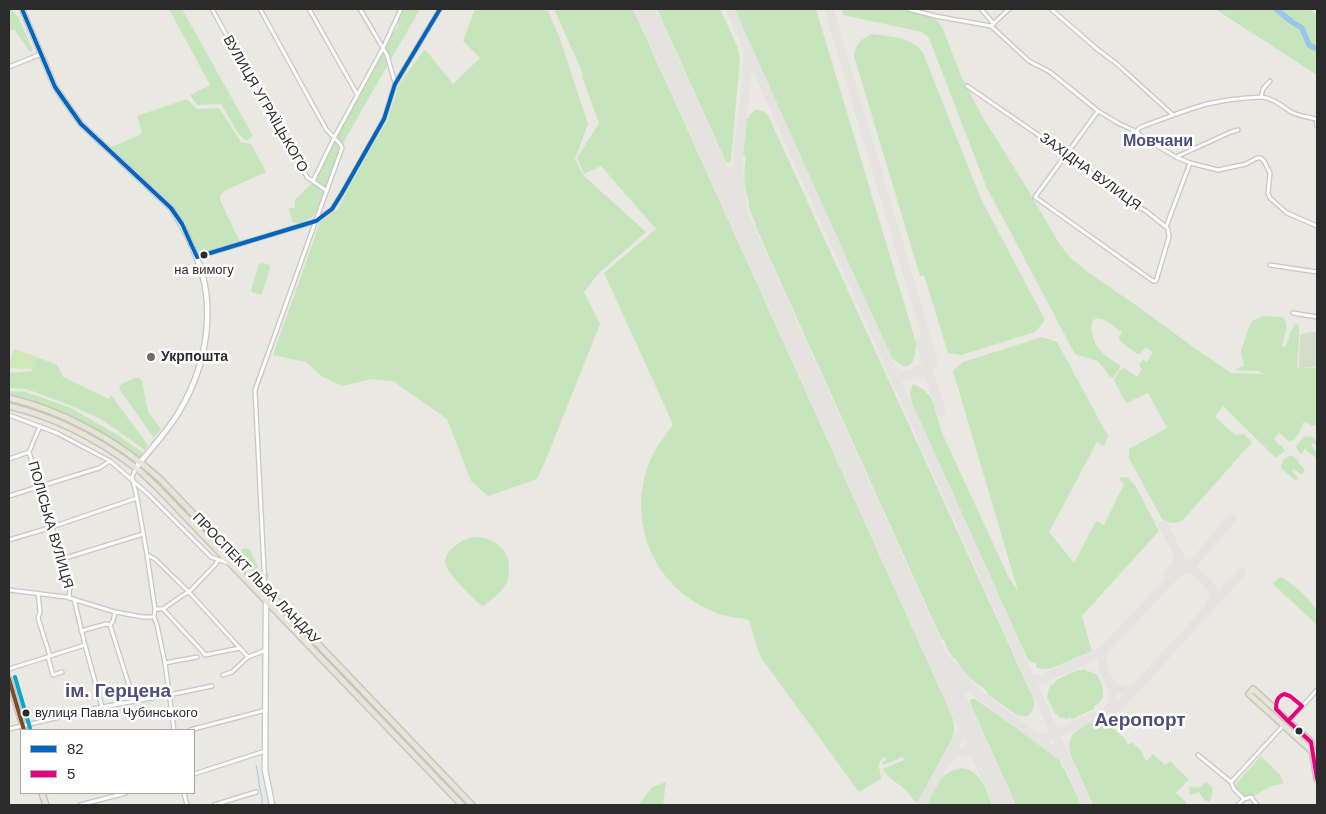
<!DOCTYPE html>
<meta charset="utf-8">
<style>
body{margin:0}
#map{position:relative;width:1326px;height:814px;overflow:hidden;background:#eae8e2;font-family:Arial,sans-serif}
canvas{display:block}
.frame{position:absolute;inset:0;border:10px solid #2b2b2b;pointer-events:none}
.legend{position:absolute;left:20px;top:729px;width:175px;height:65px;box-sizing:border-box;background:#fff;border:1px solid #aaa;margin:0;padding:6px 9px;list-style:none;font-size:15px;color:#2b2b2b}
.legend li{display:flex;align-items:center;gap:10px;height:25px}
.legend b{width:25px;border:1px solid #aaa}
</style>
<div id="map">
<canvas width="1326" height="814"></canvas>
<div class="frame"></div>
<ul class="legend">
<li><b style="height:6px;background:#0065bd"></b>82</li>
<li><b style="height:6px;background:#e5007d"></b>5</li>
</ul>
</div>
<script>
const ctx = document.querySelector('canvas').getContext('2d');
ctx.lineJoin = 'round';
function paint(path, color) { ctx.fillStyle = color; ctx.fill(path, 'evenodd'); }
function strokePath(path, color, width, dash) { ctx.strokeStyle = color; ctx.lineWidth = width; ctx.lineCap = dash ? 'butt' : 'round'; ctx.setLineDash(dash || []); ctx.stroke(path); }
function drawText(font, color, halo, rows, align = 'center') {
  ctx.font = font + ' Arial,sans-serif'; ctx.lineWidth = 5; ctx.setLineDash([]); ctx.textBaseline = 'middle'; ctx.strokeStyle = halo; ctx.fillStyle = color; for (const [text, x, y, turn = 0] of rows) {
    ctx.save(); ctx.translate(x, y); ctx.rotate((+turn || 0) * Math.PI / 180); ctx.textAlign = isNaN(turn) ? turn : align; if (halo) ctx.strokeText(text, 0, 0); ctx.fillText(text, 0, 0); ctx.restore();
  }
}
const green = new Path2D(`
 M9,9H11L18,17L33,50L30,52L14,29L10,31L9,29Z
 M169,9H182L253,136L246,141L238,133L221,104L197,105L190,95L210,85Z
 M404,9H420L339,150L318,208L312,217L301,223H293L289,210L290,208H295V200L312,183L325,156L370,74L374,70L394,31L399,26L397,21Z
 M475,9H547L559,36L588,124L575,159L583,175L646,232L598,274L584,292L600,324L545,462L537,479L488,496L471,481L447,419L393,381L371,379L342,386L321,376L306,362L273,355L320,222L338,209L349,187L387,121L399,84L425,49L453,84L480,58L463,41Z
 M554,9H633L953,718L954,732L952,739L917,803C912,801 913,798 909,794C902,784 889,781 883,769L904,760L903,757L883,765L882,762L887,760L885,757L881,758L882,760L880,761L879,766L881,779L859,792L762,659L758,650L749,620C742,618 734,618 727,616C718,614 709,610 702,606C651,580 629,519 648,466C653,450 664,438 673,424L604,273L656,229L601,166L584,174L577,158L599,123L582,77L583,74Z
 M657,9H720L738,48V51L740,58L731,160L729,163L726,162Z
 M732,9H816L916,343C915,363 911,375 892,358Z
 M842,9H903L930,16L938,21L943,29L961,76L982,116L1025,185L1060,245L1071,258L1089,273L1140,308L1196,349L1231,373L1264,374L1258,371L1234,370L1244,366L1241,351L1249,327L1252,321L1263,316L1283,317C1290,326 1283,337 1282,348L1286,346L1291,331L1295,324L1299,325V337L1297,368H1317V424L1312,426L1306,422L1303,423L1300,431L1294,440L1288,441L1279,432L1274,439L1279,445L1282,446L1285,451L1276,458L1223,406L1215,417L1235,435L1244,434L1252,442L1183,520C1175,524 1170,524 1162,519L1129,458V449L1167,428L1148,393L1126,403L1114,380L1120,370L1124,368L1137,377L1142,369L1139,366L1143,359L1147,362L1153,352L1146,347L1140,354H1137L1120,341L1119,337L1122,332C1116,329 1109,321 1102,319C1084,314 1093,342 1099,349C1105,356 1113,361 1121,366L1114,377H1110L1098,361L1075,354L986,186L929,38L922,32L843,15Z
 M1215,9H1310L1317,16V75Z
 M873,34C891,37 912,37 923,53L981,199L1044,318L1043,323L1035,332L961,355L948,353L924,275L920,276L854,56C855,45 862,37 873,34Z
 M187,99L197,109L219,108L241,142L251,144L266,172L224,191L220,196L221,202L240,242L200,255L197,252L173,205L111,147L140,135L142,131L137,116Z
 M754,110C760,110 764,110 767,115H768L1034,700C1033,712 1032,719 1017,715L987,694L988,692C975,682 962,673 955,658H954L949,652L944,640H942L755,225L756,224L750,211L748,203L749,202C743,186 744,171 746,156L743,155L747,118H749L750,114L754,112Z
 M263,263L269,265L270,268L262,294L260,295L252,292L251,290L259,264Z
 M1042,337L1057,342L1108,436L1104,446L1097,442L1049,532L1074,563L1096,521L1104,525L1124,484L1119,479L1122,477L1128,478L1135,485L1158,529V532L1082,616L1092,651L1052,668L1049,669L1048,668L1044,669L1037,668L1035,662L1032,663L1030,660H1028L912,403L910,393L913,384L923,389L932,399L942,433L1009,578L1018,591L953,371L963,362Z
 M37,357L57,365L63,377L109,399L111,395L148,445L145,450L101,419L72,406L27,389L9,388V373L32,371Z
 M138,377L142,381L148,412L161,429L154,438L119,389L121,384Z
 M9,391L26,392L71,408L119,436L143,453L139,459L92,429L9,396Z
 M1305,436L1314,437L1313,438L1317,442V446L1314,443L1311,445L1317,452L1316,458L1305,449L1301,454L1297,450L1296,446Z
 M1288,456H1293L1299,461L1298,463L1303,467L1305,471L1302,474H1300L1294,469L1292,471L1298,478L1296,481L1283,470L1281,467L1283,460Z
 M476,537C494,538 510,549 509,569C509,574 509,580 506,584C501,593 491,600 483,606L477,602C471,596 448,573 446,566C443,557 448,551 455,546C462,540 468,538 476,537Z
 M245,548L250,550L262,576L259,579L237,558C238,553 240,549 245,548Z
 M1280,577C1290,581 1315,602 1317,613C1318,616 1317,621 1317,625L1273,584L1278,578Z
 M316,646L468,805H466L461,800L315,647Z
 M1084,669L1088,672L1091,671L1092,674L1095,673C1104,683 1108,700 1094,706V709L1074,718L1071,719V717L1067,719L1059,717L1058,714L1057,715L1055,714L1047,697L1048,693V691L1051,685L1055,683V681L1056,680L1078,670L1080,671Z
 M971,699H975L1047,750L1048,752H1049L1054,757H1056L1060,761L1062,768H1064L1081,805H1016L970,703Z
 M1094,722L1096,723L1100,722L1104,724L1107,723L1109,726H1111L1125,739L1127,744L1133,743L1142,752L1143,756L1147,761L1153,754L1165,765L1170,761L1189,780V781H1187L1176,793L1185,801L1187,805H1093L1069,751L1070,750C1066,735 1081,726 1094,722Z
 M1261,756L1280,775L1284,783L1269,787L1252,797L1250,795L1244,798L1234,786Z
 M963,768C982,772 986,790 992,805H927C937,786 939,771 963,768Z
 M666,782L663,805H640L639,804L652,787Z
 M1205,782L1209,784L1213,789L1210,802C1203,801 1202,797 1199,792L1190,795L1189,787L1199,788Z`);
const cemetery = new Path2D(`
 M1317,329V367L1299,368L1300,335L1308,332H1316Z`);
const pitch = new Path2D(`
 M14,349L37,357L33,369L9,368V363Z`);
const stream = new Path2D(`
 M256,765C258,772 258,777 259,783C260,792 263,795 262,805`);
const river = new Path2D(`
 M1276,9L1292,22L1302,28L1309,45L1317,49`);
const taxiway = new Path2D(`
 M730,9L1087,805
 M829,9L934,363L908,375L898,376L892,370
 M748,52C748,84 741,117 739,148C736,184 743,218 754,251
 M717,168C725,176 733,177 738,165
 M920,341L929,371
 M917,372L926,373L930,377L941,411
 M1163,525L1180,557
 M1186,563C1192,569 1211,584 1213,591C1215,596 1214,599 1211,603
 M1167,574L1178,563V554
 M917,612L943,656L963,679L984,699L1064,758
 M1105,650C1093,669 1126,693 1107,710
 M1028,675L1034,680L1042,679L1102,652L1178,572L1190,567L1193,564L1232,518
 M1108,680C1116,690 1126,693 1137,687L1242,572
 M958,703C957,694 962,689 970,688L976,691
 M1036,736L1042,738L1049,737L1119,706L1134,690
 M948,759C959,749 972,751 983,759
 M921,805L962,732L964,725V716`);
const runway = new Path2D(`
 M645,9L1004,805`);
const street = new Path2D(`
 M212,9L261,98L307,177L327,191
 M260,9L326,129L341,145L342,148L255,390L265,589
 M309,9L357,94
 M360,9L387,55L395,83
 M908,9L935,16L991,26
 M981,9L994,24
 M1051,9L1097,49L1117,64L1173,115
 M991,26L1029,61L1050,72L1098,111L1118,123L1137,132L1142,137L1176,157L1190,163L1218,170L1246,164L1257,158H1261L1264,161L1270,173L1268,193L1270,198L1287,213L1317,226
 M991,26L1009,9
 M9,67L41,54
 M967,86L1066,154L1128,201L1146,211L1166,227L1168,229L1169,237L1156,281H1153L1035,197L1098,111
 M1261,97L1263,89L1270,81
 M1316,119L1317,126
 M1137,132L1138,129L1141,127C1163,119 1185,110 1207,104C1225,100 1243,98 1261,97C1273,98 1282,106 1291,112C1299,116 1307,117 1316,119
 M1176,157L1231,132L1238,130
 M313,181L334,138L383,48L401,9
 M1166,227L1190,163
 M197,257L316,221L332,209L342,193L384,119L395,84L440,9
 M1270,265L1317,272
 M1293,313L1317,317
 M9,415L57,433L110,461L148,494L211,557L228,563
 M29,452L70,586L69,598
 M9,459L29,452L40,426
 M136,468L132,477L137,498L147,555L155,609L154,617L157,625L165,663L174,730
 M9,496L99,468L110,461
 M9,540L52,527L137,498
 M147,555L155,559L189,592L248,657
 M62,559L143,534
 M9,590L66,597L115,612L143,617H154
 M38,593L40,612L38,618L50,656
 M74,599L85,645L102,707
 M155,609H163L183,595L189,592L216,564L218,560
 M163,609L202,651L205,655L240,648
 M115,612L113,621L110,625L134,701
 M81,631L106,624L110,625
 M48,657L53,675L62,672
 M165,663L197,657
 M9,669L85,645
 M223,675L232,672L248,657L266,650
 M1288,722L1317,690
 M9,729L102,707L169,695L212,686
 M190,730L266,710
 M1198,755L1231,782L1234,789L1244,799L1251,797L1257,805
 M194,774L265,751
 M1231,782L1283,726
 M184,793L187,805
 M80,805L126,793
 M214,805L256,792
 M1238,805L1244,799`);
const secondary = new Path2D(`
 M22,9L55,87L81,124L171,208C181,223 190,239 196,256C217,305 207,365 180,410C169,430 152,447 138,465
 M266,602L265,770L272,805`);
const primary = new Path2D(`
 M9,398C64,411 118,441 160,479L472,805
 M9,406C55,417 98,439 136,468C143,473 149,480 156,486L462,805
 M257,580H261L264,576
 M9,679L24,730
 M1314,753L1249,694L1253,689L1311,742L1317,779
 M42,793L46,805`);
const bus1 = new Path2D(`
 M22,9L55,87L81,124L171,208L182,224L197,257L316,221L332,209L342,193L384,119L395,84L440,9`);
const bus2 = new Path2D(`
 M1284,694L1290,696L1302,706L1288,721L1276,709C1276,702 1277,697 1284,694Z
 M1288,721L1311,742L1317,779`);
const bus3 = new Path2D(`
 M9,679L24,730`);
const bus4 = new Path2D(`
 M15,677L30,728`);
const markers = [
 [204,255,4.5,"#2b2b2b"],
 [151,357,5,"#6e6d6b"],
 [26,713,4.5,"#2b2b2b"],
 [1299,731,4.5,"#2b2b2b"]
];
const busNames = [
 ["на вимогу",204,270],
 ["вулиця Павла Чубинського",35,713,"left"]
];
const streetNames = [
 ["ВУЛИЦЯ УГРАЇЦЬКОГО",265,104,60],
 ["ЗАХІДНА ВУЛИЦЯ",1090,172,36],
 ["ПОЛІСЬКА ВУЛИЦЯ",50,525,74],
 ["ПРОСПЕКТ ЛЬВА ЛАНДАУ",256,579,46]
];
const poiNames = [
 ["Укрпошта",161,357]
];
const quarterNames = [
 ["Мовчани",1158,142]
];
const districtNames = [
 ["ім. Герцена",118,692],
 ["Аеропорт",1140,721]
];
paint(green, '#c7e5bc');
paint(cemetery, '#d3deca');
paint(pitch, '#d0e8b9');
strokePath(stream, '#97c8e8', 1);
strokePath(river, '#97c8e8', 5.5);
strokePath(taxiway, '#e4e3e0', 9);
strokePath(runway, '#e4e3e0', 20);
strokePath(street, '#c7c6c6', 5.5);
strokePath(secondary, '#c7c6c6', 7);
strokePath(primary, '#c5c5c2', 8);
strokePath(street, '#fcfcfb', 3);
strokePath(secondary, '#fcfcfb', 4.5);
strokePath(primary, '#e7e5d5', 5);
strokePath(bus1, '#0065bd', 4);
strokePath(bus2, '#e5007d', 4);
strokePath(bus3, '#7a4b2a', 4);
strokePath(bus4, '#00a9ce', 4);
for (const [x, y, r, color] of markers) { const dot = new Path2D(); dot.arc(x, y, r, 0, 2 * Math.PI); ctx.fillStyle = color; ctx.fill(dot); strokePath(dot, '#fff', 2); }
drawText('13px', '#2b2b2b', '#fff', busNames);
drawText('14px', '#2b2b2b', '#fff', streetNames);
drawText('bold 14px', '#2b2b2b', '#fff', poiNames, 'left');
drawText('bold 16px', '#4d4e7b', '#fff', quarterNames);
drawText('bold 19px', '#4d4e7b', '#fff', districtNames);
</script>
